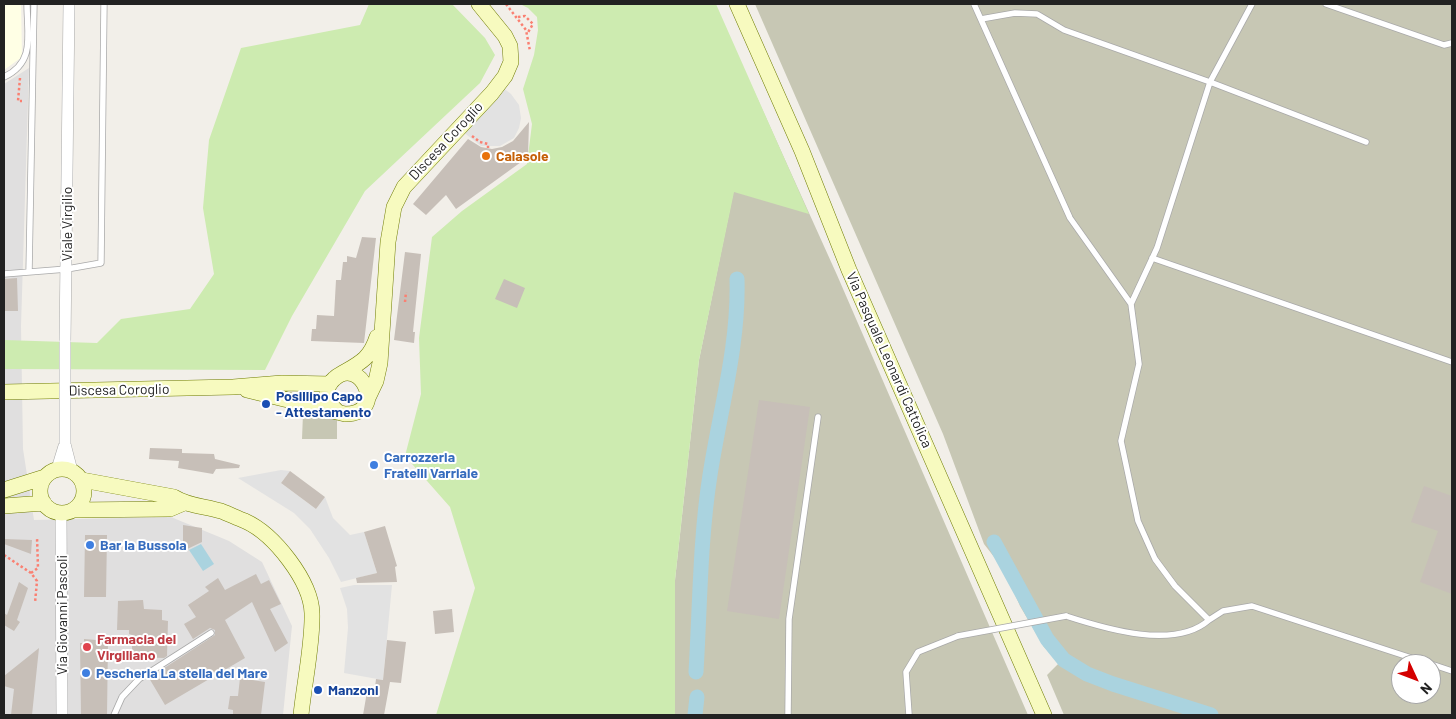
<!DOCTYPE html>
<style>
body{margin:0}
#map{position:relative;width:1456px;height:719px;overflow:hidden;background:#f2efe9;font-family:Barlow,sans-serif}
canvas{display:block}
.frame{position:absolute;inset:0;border:5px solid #222;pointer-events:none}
.north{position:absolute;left:1391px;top:654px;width:50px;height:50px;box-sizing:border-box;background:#fff;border:1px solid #a7a7a7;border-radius:50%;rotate:133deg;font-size:14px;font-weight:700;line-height:20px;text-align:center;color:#222}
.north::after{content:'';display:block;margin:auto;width:18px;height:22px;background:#d40000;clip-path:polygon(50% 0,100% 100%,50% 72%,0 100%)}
</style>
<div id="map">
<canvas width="1456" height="719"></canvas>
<div class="frame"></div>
<div class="north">N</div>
</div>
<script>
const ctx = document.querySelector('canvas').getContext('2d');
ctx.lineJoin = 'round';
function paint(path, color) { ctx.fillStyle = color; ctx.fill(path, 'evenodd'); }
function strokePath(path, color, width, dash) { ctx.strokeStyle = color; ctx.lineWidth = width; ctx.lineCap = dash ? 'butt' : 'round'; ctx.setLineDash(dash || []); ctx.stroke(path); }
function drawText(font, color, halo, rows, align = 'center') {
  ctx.font = font + ' Barlow,sans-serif'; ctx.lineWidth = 4; ctx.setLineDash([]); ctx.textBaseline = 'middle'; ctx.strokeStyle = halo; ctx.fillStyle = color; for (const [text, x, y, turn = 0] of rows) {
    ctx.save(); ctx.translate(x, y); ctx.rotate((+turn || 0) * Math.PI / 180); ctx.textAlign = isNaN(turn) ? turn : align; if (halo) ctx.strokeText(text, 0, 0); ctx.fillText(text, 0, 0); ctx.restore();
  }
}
const residential = new Path2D(`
 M29,68L21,326L23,449L34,520L171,517L229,541L262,562L292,626L283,715H4V84Z`);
const education = new Path2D(`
 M4,4H21L22,57L4,70Z`);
const construction = new Path2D(`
 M755,4H1452V715H1064L1047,675L1059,663L1044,647L1020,606L1005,571L984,544L943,434ZM1401,664H1431V694H1401Z
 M754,91L837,275L1028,715H675V580L699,360Z
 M303,414L337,415V439H302Z`);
const grass = new Path2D(`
 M369,4H452L485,38L495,55L480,83L365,191L292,316L265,370L4,369V340L97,343L121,319L190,309L214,274L203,208L209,140L241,48L360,25Z
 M520,4H716L809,214L734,192L699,360L675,580V715H436L475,588L450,507L405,456L421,394L419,338L432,237L462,211L527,164L532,124L523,89L534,55L538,30L537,17L528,8Z`);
const parking = new Path2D(`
 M498,84L511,94L519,105L521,118L519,128L514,138L500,146H481L458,128Z
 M281,470L290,471L281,483L316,509L325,497L333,518L350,535L364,532L377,573L341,582L329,558L310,529L294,513L238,478Z
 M354,585H392L383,680L344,673L348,628L347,609L340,588Z`);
const water = new Path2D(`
 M201,544L214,564L203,571L189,550Z`);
const canal = new Path2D(`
 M994,542L1047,639L1064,660L1087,674L1113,684L1211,715
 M696,672C700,606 700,539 710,475C720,410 739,345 737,279
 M695,715L697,697`);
const building = new Path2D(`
 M529,122L528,157L456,209L446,195L426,215L413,204L468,139L481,147L492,149L502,147L513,141Z
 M362,237L376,238L364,343L311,341L312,329H316L317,315L334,316L336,280H341L343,262H347V256L356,258Z
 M405,252L421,254L413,332H415L414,343L394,340Z
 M17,278L18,311H4V279Z
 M504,279L525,288L517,308L495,299Z
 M759,400L810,407L779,619L727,611Z
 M150,448L182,449V453L214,454L215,459L240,465L239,468L216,469L213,474L178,468L179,461L149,459Z
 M290,471L325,497L316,509L281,483Z
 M1424,486L1452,496V594L1420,582L1438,531L1411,522Z
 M183,525L202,528V542L183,551Z
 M385,526L397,566L395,567L397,582L357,583L356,578L377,573L364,532Z
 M85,535H107L106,597H84Z
 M4,539L32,540L31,554L4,544Z
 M256,574L261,584L269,580L281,604L270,609L288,643L275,652L252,602L225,620L245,658L165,705L149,678L215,635V630L210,628L193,639L184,624L196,617L188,605L209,591L205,587L218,578L225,590Z
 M19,582L28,588L17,620L20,622L14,631L4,625V613L7,615Z
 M143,600L144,609L162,610V620L168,621L167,656L164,658L132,657V635L129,634V630H117L118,601Z
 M452,609L454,632L435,634L433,611Z
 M84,639L108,641L107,715H81L80,643H84Z
 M387,640L406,642L401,683L390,682L384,715H363L368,686L375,687L376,679L383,680Z
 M39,648L32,715H11L14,689L4,686V676Z
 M240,678L265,682L261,715H233V710L228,709L230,696H238Z`);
const path = new Path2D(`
 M506,4L526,30L530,51
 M518,17L525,16L533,24L527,34
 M20,78L18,101H22
 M472,136L480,142L488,144V148
 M405,302L406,292
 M4,555L31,573L37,581L35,603
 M31,573L38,568L37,537`);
const lane = new Path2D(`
 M974,4L1070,218L1131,304L1139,364L1121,441L1138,521L1155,559L1175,586L1209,620L1223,611L1252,606L1430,664
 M1326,4L1444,45L1452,43
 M981,19L1015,13L1037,14L1064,30L1210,82L1366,142
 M4,77C36,62 27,34 27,4
 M1152,258L1452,362
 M29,272L34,4
 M4,274L67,269L101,263L104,4
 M1131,304L1157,248L1210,82L1252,4
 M1066,616C1106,629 1175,650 1209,620
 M1431,664L1452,671
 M114,715L122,697L139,679L211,633
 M788,715L789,619L818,417
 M909,715L906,672L918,652L958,636`);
const street = new Path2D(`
 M65,342L69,4
 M65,444L72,471
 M57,469L64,446
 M61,514L62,715`);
const secondary = new Path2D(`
 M737,4L802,151L849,270L1044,715
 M341,374C360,363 370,359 377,337
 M247,390L345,414C389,414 360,354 334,379C322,389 328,404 338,412
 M4,392L233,387L282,383L330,384
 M366,402L376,381L380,363L388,242L394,207L404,187L492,93L505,76L511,62L510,46L505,36L479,4
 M40 491a22 22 0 1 1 44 0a22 22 0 1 1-44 0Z
 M82,480L174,497C188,506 204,506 221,511C229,514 237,518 245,521C274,534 311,581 312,613C313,643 304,684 301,715
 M4,490L45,477
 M4,506L44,503
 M74,510L170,509L184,503`);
const laneBridge = new Path2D(`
 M958,636L1066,616`);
const streetBridge = new Path2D(`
 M65,444V342`);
const markers = [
 [486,156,5,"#e8710a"],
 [266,404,5,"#1a4fb4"],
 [374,465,5,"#3f7fe0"],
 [90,545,5,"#3f7fe0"],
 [87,647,5,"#e0444e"],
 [86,673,5,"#3f7fe0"],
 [318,690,5,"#1a4fb4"]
];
const streetNames = [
 ["Discesa Coroglio",446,141,-47],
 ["Viale Virgilio",67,224,-90],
 ["Via Pasquale Leonardi Cattolica",889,360,66],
 ["Discesa Coroglio",119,390,-1],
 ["Via Giovanni Pascoli",62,615,-90]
];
const foodNames = [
 ["Calasole",496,156]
];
const transitNames = [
 ["Posillipo Capo",276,396],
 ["- Attestamento",276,412],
 ["Manzoni",328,690]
];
const shopNames = [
 ["Carrozzeria",384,457],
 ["Fratelli Varriale",384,473],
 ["Bar la Bussola",100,545],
 ["Pescheria La stella del Mare",96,673]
];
const healthNames = [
 ["Farmacia del",97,639],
 ["Virgiliano",97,655]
];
paint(residential, '#e0dfdf');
paint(education, '#ffffe5');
paint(construction, '#c7c7b4');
paint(grass, '#cdebb0');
paint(parking, '#e2e2e2');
paint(water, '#aad3df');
strokePath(canal, '#aad3df', 15);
paint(building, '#c7bfb8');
strokePath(lane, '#a9a9a9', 7);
strokePath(street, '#a9a9a9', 12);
strokePath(secondary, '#707d05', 16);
strokePath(path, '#fa8072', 2.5, [2.5, 2.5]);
strokePath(lane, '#fff', 5.5);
strokePath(street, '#fff', 11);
strokePath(secondary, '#f7fabf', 15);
strokePath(laneBridge, '#a9a9a9', 7, []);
strokePath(streetBridge, '#a9a9a9', 12, []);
strokePath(laneBridge, '#fff', 5.5);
strokePath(streetBridge, '#fff', 11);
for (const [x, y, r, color] of markers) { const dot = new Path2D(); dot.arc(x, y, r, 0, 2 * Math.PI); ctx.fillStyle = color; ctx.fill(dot); strokePath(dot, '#fff', 2); }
drawText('14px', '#222', '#fff', streetNames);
drawText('bold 14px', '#c56008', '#fff', foodNames, 'left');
drawText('bold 14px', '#164399', '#fff', transitNames, 'left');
drawText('bold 14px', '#366cbe', '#fff', shopNames, 'left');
drawText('bold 14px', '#be3a42', '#fff', healthNames, 'left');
</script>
